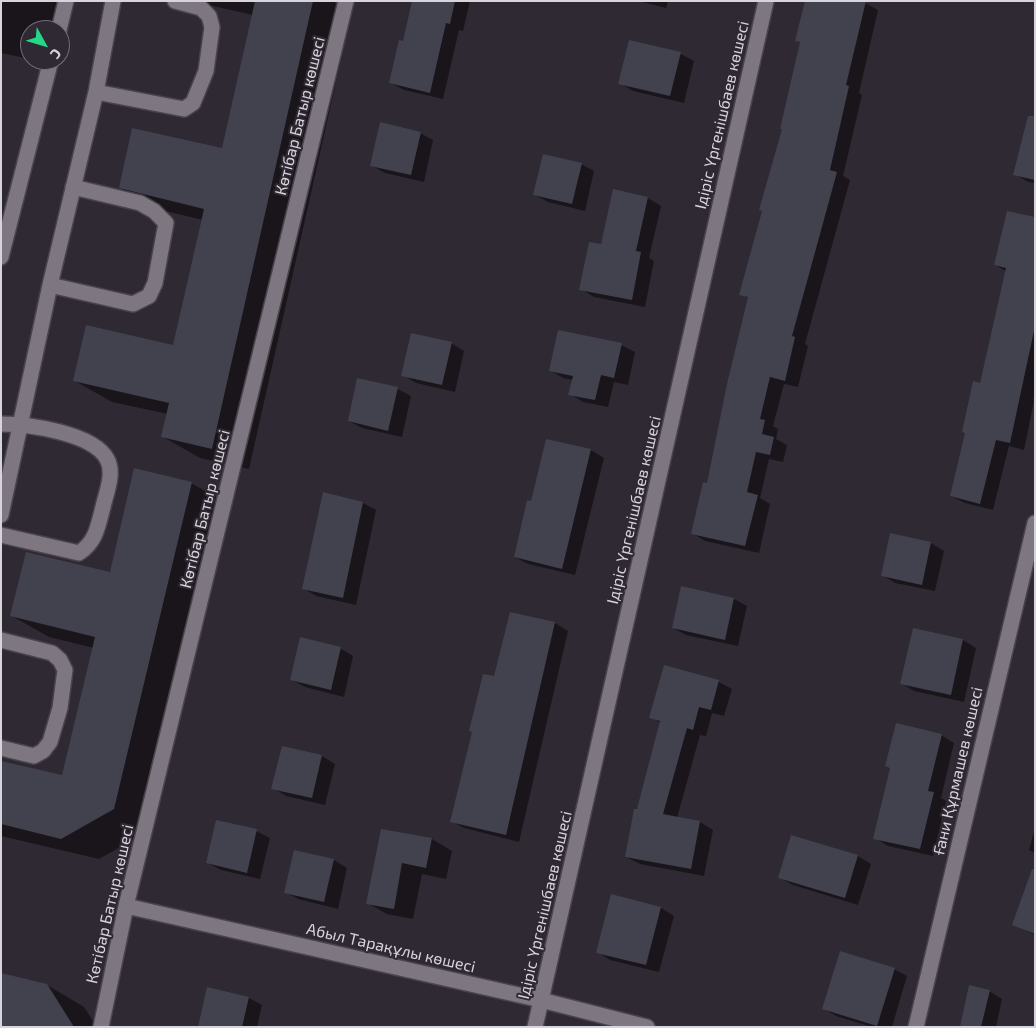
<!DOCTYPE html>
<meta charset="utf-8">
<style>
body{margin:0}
#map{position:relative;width:1036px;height:1028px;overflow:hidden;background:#2f2933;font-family:"Exo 2",sans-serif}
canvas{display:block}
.frame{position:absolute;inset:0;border:2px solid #d8d4db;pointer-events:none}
.north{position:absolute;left:20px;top:20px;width:50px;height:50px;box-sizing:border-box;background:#2f2933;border:1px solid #736d76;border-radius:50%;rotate:129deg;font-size:14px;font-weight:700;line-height:20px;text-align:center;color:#d8d4db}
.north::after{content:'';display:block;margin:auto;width:18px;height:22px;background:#25d886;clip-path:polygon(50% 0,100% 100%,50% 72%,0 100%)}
</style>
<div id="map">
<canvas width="1036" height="1028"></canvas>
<div class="frame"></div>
<div class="north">С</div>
</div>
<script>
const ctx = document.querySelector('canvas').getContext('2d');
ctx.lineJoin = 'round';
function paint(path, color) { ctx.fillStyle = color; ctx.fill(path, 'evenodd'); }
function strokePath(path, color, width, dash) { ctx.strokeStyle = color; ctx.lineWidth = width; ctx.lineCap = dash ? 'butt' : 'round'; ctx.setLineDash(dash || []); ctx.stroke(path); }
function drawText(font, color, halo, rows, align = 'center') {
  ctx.font = font + ' "Exo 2",sans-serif'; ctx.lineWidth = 4; ctx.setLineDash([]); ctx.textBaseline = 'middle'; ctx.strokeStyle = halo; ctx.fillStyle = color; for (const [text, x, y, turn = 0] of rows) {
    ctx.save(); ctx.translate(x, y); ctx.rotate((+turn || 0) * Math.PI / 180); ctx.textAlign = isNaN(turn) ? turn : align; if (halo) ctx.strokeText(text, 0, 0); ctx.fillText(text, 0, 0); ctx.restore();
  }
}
const shadow = new Path2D(`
 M1,1H57L51,30H30V59L1,53Z
 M191,1H334L349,24L249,469L200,458L163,437L168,414L112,402L75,381L174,346L203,220L157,209L120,188L223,149L253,15Z
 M413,1H470L463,31L459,30L443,99L404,90L391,83L404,43Z
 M638,1H668L666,8Z
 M865,3L878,10L859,93L862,95L843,176L850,180L805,344L808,346L798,387L784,384L773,426L778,429L776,439L787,445L783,462L769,459L760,498L770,504L759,553L705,541L692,533L708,484L749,298L741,294L783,130L801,43L797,41Z
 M630,41L681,54L694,61L684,103L633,91L620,83Z
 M1029,116L1035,117V183L1028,182L1015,174Z
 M420,133L433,140L424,182L385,173L371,165Z
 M581,164L594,171L585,211L548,202L535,195Z
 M614,191L648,198L661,206L649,258L654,261L645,307L594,297L581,289L601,245Z
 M1035,219V392L1033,400L1034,401L1024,450L1009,446L993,510L965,503L951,496L981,384L1006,271L995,265Z
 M451,343L464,351L455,392L416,383L403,375Z
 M621,345L635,352L628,385L614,382L608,407L583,402L570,394L573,380L563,378L550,370Z
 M358,380L398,389L411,396L402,437L362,428L349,421Z
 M591,450L604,458L575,575L528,564L515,557L532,503Z
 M191,483L228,504L151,830L99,859L1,836V762L63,777L94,648L49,637L12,616L111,574Z
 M324,494L363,503L376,510L356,605L316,596L303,588Z
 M931,543L944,551L935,591L895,583L882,575Z
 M734,599L747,606L738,646L686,635L673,628Z
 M511,613L555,623L568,631L519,842L464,828L451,821L495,678Z
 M914,629L963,640L976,648L964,702L914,691L901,683Z
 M340,648L353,656L344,697L305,687L292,680Z
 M719,682L732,689L724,716L712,713L706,736L700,735L677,818L700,822L713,830L704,876L640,864L626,857L661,723L651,717Z
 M941,735L954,743L941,798L946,801L933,856L888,846L875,838Z
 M282,747L322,756L335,764L325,805L286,796L273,788Z
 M1035,828V853L1029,850Z
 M382,830L432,839L452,851L446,879L422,874L413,919L387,914L367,903Z
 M256,831L270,838L260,879L221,870L208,863Z
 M792,837L858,856L871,864L858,905L793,885L780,878Z
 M334,860L347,868L338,909L298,899L285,892Z
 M612,896L661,908L674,916L659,972L610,960L597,952Z
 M1035,897V935L1014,925Z
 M894,969L907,976L892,1027H872L836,1016L823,1008Z
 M47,985L84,1007L97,1027H1Z
 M208,988L249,998L262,1005L257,1027H199Z
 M989,991L1002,999L996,1027H962Z`);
const building = new Path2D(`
 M255,1H313L212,449L161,437L169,403L73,381L86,325L173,345L204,209L119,188L132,128L222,148Z
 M412,1H455L450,24L446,23L430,93L389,83L399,40L403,41Z
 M805,1H866L846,85L849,86L830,170L837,172L792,336L795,337L785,381L770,377L760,419L765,420L762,434L774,437L770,455L756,452L747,492L758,495L745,546L691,534L703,482L707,483L727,384L748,297L739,295L762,211L759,210L782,129H780L800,42L795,41Z
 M629,40L681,52L670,96L618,84Z
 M1028,116H1035V180L1013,175Z
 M380,122L421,132L411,175L370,166Z
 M543,154L582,163L572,204L533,195Z
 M613,189L648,197L636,251L641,252L632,300L579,290L589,242L601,244Z
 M1007,211L1035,217V326L1010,443L996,440L980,504L950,496L965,433L962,432L973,381L980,383L1006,268L994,265Z
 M558,330L622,343L614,378L601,375L595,400L568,395L573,376L549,371Z
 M411,333L452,342L442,385L401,376Z
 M357,378L398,387L388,431L348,421Z
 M546,439L591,449L562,569L514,557L527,500L531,501Z
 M134,468L192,482L114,809L61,839L1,824V761L62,775L95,637L10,616L26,552L110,572Z
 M323,492L363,502L343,598L302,589Z
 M890,533L931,542L922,585L881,576Z
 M681,586L734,598L725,640L672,628Z
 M510,612L555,622L506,835L450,822L472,732L469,731L483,674L494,676Z
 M913,628L963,639L951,695L900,684Z
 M300,637L341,647L331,690L290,680Z
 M664,665L719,680L711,710L699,707L693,730L687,728L663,814L700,821L691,869L625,857L634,809H637L660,721L649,718Z
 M896,723L942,734L928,791L934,792L920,849L873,839L890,768L885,766Z
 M282,746L322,755L312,798L271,789Z
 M216,820L257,829L247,873L206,863Z
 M381,829L432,838L426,868L402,863L394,909L366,904Z
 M791,835L858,855L845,898L778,878Z
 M294,850L334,859L324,902L284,893Z
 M1032,869H1035V934L1012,925Z
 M611,894L661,907L646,965L596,953Z
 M840,951L895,968L877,1026L822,1009Z
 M1,973L47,984L74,1027H1Z
 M969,985L990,990L981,1027H960Z
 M207,987L249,997L242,1027H198Z`);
const minor = new Path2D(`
 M59,30L66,1
 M96,92L184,109L193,103L206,71L212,27L209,16L201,8L175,1
 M1,257L51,60
 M50,285L133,304L149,296L155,283L166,223L154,211L140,203L73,187
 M1,424C28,424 93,433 107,459C115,473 106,493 103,507C98,526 96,542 79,553L1,535
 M1,515L50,285L96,92L113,1
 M1,640L52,653L60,660L65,670L60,708L50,742L43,751L34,756L1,748
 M126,906L541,1000L647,1027
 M101,1027L126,906L346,1
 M535,1027L766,1
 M916,1027L1035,523`);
const streetNames = [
 ["Ідіріс Үргенішбаев көшесі",722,115,-77],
 ["Көтібар Батыр көшесі",300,116,-76],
 ["Көтібар Батыр көшесі",205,509,-76],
 ["Ідіріс Үргенішбаев көшесі",634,510,-77],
 ["Ғани Құрмашев көшесі",958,771,-77],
 ["Көтібар Батыр көшесі",110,904,-77],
 ["Ідіріс Үргенішбаев көшесі",545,905,-77],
 ["Абыл Тарақұлы көшесі",391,948,13]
];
paint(shadow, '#0007');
paint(building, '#41424e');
strokePath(minor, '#49444c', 18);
strokePath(minor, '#7e7782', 15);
drawText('16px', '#d8d4db', '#2f2933', streetNames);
</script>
